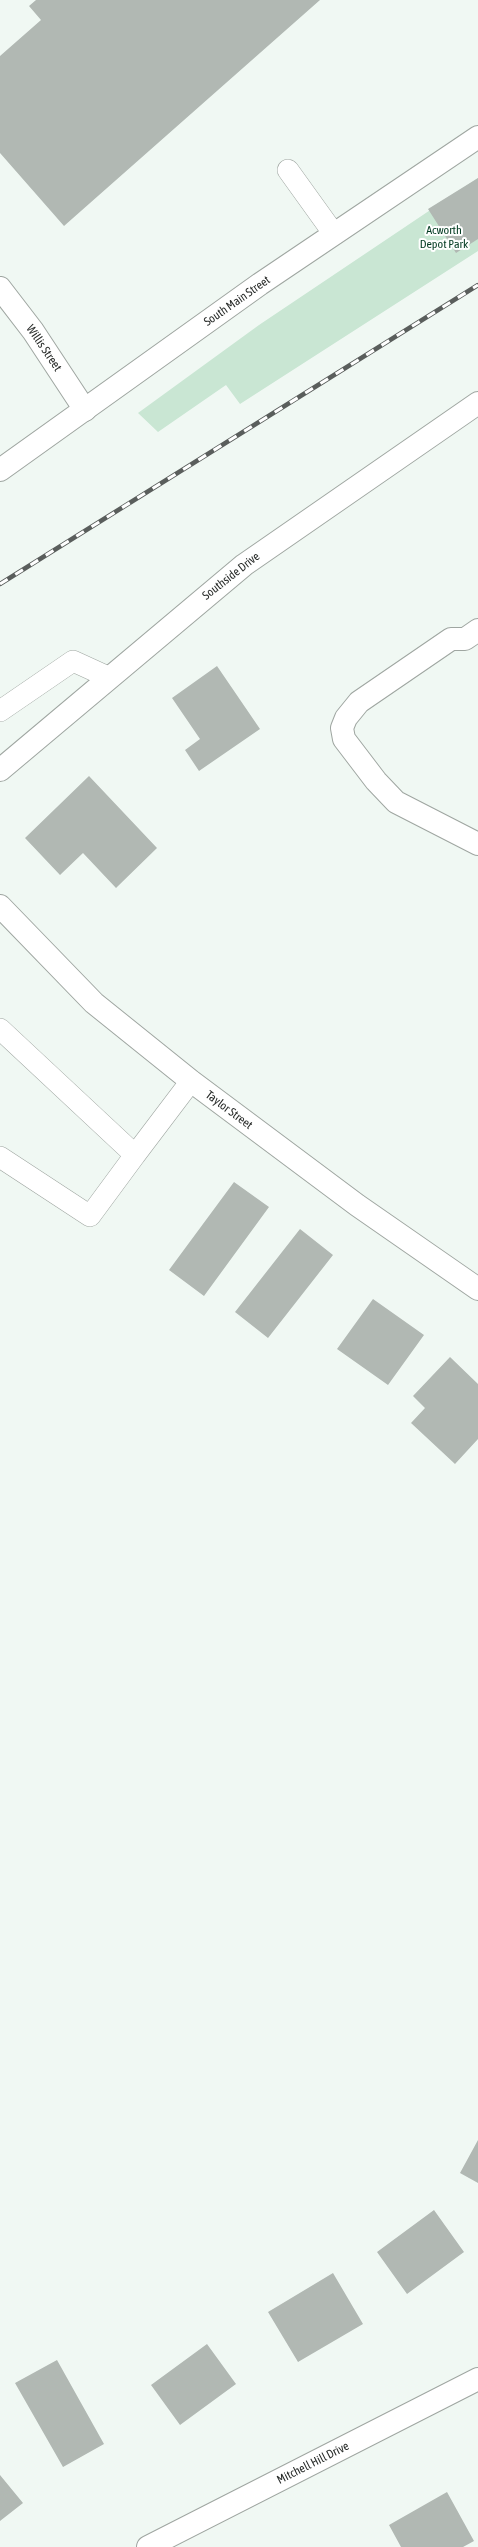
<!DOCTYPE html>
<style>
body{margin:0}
canvas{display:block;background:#f0f8f3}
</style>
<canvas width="478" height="2547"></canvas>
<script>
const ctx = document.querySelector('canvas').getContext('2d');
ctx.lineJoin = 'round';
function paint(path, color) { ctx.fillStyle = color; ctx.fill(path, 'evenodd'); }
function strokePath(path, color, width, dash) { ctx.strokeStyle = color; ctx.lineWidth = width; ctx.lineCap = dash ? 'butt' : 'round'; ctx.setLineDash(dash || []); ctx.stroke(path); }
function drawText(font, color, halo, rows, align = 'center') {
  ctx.font = font + ' "Asap Condensed",sans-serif'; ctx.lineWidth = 4; ctx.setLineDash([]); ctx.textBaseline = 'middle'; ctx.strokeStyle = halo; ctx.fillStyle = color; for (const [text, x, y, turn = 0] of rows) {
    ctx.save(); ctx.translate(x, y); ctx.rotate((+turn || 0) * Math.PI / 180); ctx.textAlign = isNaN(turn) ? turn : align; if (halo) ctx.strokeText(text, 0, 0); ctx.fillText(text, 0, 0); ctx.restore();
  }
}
const green = new Path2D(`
 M478,178V251L240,404L226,385L158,432L138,413L259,325Z`);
const building = new Path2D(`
 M36,0H320L64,226L0,153V56L41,20L29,6Z
 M478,178V239L456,253L428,209Z
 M217,666L260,729L199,771L185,750L200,739L172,698Z
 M89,776L157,848L116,888L83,853L60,875L25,838Z
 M234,1182L269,1207L204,1296L169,1270Z
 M300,1229L333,1255L268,1338L235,1312Z
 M373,1299L424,1335L388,1385L337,1349Z
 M450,1357L478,1384V1439L455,1464L411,1423L425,1408L413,1396Z
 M478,2140V2183L460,2173Z
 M434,2210L464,2252L407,2294L377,2252Z
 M333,2273L363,2324L298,2362L268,2312Z
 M207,2344L236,2384L180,2425L151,2385Z
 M57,2360L104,2444L63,2467L15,2383Z
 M0,2475L23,2503L0,2521Z
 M447,2492L474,2541L463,2547H401L389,2525Z`);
const lane = new Path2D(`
 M288,170L334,234
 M0,711L73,661L108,677
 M0,1029L135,1155L90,1216L0,1157
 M135,1155L191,1081`);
const street = new Path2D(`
 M0,288L33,331L85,410
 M478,630L465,639H451L359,702L346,718L342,728L344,739L376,781L396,802L478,844
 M0,906L94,1003L191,1081L357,1205L478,1289
 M148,2547L478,2379`);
const secondary = new Path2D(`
 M0,470L260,284L478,137
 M0,770L244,565L478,403`);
const rail = new Path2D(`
 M0,584L478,285`);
const parkNames = [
 ["Acworth",444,230],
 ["Depot Park",444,244]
];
const streetNames = [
 ["South Main Street",237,301,-35],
 ["Willis Street",44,348,56],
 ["Southside Drive",231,576,-38],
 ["Taylor Street",229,1110,37],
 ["Mitchell Hill Drive",313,2463,-27]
];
paint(green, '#c9e6d3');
paint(building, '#b1b8b3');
strokePath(lane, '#9fa6a1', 22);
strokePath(street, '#9fa6a1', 24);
strokePath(secondary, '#9fa6a1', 24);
strokePath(lane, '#fff', 21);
strokePath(street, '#fff', 22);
strokePath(secondary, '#fff', 22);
strokePath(rail, '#5a5e5c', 4.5);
strokePath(rail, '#fff', 3, [9]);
drawText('12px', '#003a20', '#fff', parkNames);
drawText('12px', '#282b29', '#fff', streetNames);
</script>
